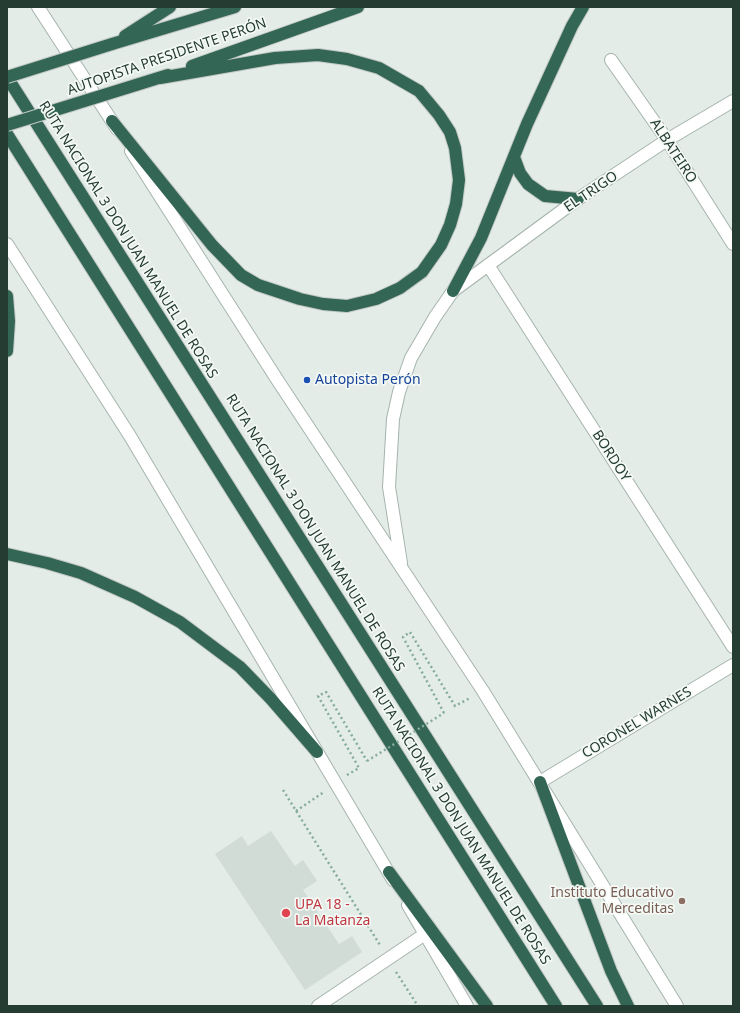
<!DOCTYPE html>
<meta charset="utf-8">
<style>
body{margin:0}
#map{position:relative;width:740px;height:1013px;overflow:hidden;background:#e3ece7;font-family:"Noto Sans",sans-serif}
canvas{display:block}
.frame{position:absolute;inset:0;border:8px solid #243c32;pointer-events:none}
</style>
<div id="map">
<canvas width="740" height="1013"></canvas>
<div class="frame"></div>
</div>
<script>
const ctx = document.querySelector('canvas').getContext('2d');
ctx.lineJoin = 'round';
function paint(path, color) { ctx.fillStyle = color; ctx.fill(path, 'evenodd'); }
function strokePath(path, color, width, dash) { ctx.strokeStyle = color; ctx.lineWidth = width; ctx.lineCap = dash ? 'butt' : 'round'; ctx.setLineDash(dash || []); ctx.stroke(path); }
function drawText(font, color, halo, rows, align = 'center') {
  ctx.font = font + ' "Noto Sans",sans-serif'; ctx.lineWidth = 3.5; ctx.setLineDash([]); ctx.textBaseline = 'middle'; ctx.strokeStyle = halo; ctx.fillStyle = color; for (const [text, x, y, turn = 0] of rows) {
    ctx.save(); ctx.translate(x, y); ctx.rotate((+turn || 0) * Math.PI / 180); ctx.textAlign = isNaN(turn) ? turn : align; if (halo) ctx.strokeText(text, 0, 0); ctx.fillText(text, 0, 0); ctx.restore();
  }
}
const built = new Path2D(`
 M271,831L295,866L303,860L317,881L303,890L339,944L352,936L362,952L305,990L215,854L242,836L248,846Z`);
const path = new Path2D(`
 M444,713L403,637L410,632L455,706L470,698
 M347,775L359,768L318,696L326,692L367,761
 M283,790L380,945
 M296,811L324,792
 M396,972L418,1006`);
const minor = new Path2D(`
 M38,7L117,129
 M611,60L667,140L733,244
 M131,151L278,381L483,691L677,1006
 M7,244L130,436L393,880
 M488,265L733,647
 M401,563L389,487L393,419L399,392L411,358L435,317L453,291L578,199L667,140L733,101
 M540,782L733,665
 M408,905L467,1006
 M318,1006L425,934`);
const highway = new Path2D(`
 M125,36L170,7
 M112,44L235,7
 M192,66L358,7
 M7,77L597,1006
 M136,85L168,75
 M112,121L212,245L241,275L258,285L300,299L323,304L347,306L376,299L400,288L422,272L441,245L450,225L456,204L459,180L455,148L450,132L439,115L419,91L379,68L347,59L318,55L275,58L160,78
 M7,134L556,1006
 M514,157L520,173L528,184L545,196L578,199
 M453,291L481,238L527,124L572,26L583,7
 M7,296L9,321L7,351
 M7,554L47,563L81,573L135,597L180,622L240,667L271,699L317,752
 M540,782L611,971L628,1006
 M389,872L487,1006`);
const pathBridge = new Path2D(`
 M367,761L444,713`);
const highwayBridge = new Path2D(`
 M7,77L112,44
 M7,125L136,85`);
const markers = [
 [307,380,4,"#1a4fb4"],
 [682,901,4,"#8d6e63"],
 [286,913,5,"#e0444e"]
];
const streetNames = [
 ["AUTOPISTA PRESIDENTE PERÓN",167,57,-19],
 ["ALBATEIRO",673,151,57],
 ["EL TRIGO",591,192,-34],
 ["RUTA NACIONAL 3 DON JUAN MANUEL DE ROSAS",128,240,58],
 ["BORDOY",611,456,57],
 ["RUTA NACIONAL 3 DON JUAN MANUEL DE ROSAS",315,533,58],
 ["CORONEL WARNES",637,723,-31],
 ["RUTA NACIONAL 3 DON JUAN MANUEL DE ROSAS",461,826,58]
];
const transitNames = [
 ["Autopista Perón",315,380]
];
const educationNames = [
 ["Instituto Educativo",674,893],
 ["Merceditas",674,909]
];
const healthNames = [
 ["UPA 18 -",295,905],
 ["La Matanza",295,921]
];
paint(built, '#d2dcd6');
strokePath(minor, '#a6b4ad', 14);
strokePath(highway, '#c2c8c6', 14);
strokePath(path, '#86ad9c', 2.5, [2, 3]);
strokePath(minor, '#fff', 12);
strokePath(highway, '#365', 12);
strokePath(highwayBridge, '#c2c8c6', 14, []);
strokePath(pathBridge, '#86ad9c', 2.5, [2, 3]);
strokePath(highwayBridge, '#365', 12);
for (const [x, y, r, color] of markers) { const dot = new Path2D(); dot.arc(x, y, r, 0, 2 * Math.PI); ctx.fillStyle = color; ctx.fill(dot); strokePath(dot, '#f4f9f5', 1.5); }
drawText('14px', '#243c32', '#f4f9f5', streetNames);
drawText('14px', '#164399', '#f4f9f5', transitNames, 'left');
drawText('14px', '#785e54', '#f4f9f5', educationNames, 'right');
drawText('14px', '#be3a42', '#f4f9f5', healthNames, 'left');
</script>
